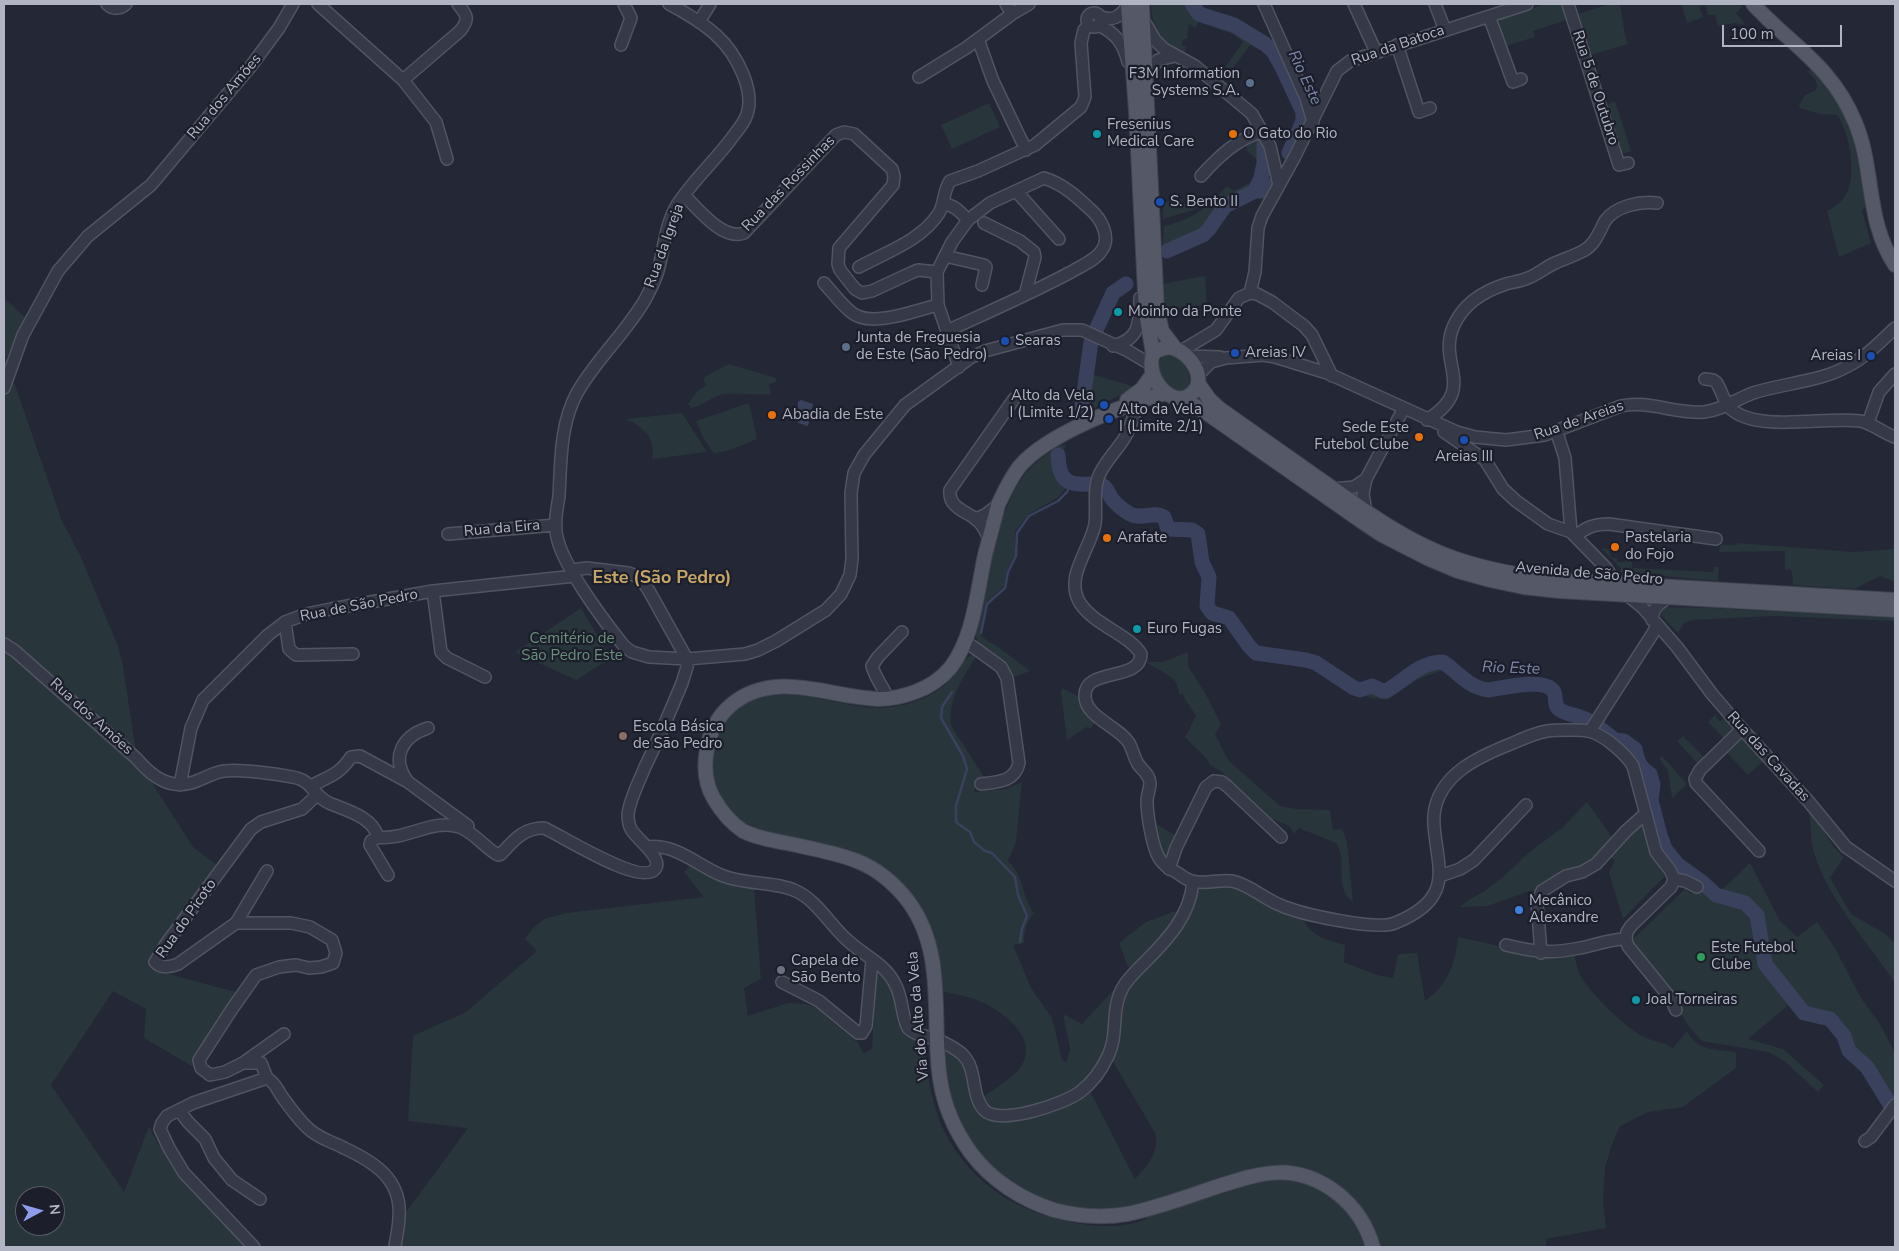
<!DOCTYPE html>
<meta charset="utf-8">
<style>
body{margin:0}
#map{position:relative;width:1899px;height:1251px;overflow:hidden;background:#232736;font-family:"Nunito Sans",sans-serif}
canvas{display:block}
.frame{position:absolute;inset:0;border:5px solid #b1b4c3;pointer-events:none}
.north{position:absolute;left:15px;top:1186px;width:50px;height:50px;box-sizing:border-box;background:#1c1f2b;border:1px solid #585b68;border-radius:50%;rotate:84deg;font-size:14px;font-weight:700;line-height:20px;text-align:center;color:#b1b4c3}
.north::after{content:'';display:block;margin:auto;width:18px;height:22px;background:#8d9dec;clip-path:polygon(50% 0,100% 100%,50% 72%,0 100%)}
.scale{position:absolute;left:1722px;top:25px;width:120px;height:22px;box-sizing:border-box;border:2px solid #b1b4c3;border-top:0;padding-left:6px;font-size:15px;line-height:18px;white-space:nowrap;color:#b1b4c3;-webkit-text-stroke:4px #1c1f2b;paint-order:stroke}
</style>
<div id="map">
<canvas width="1899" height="1251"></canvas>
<div class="frame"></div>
<div class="north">N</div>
<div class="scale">100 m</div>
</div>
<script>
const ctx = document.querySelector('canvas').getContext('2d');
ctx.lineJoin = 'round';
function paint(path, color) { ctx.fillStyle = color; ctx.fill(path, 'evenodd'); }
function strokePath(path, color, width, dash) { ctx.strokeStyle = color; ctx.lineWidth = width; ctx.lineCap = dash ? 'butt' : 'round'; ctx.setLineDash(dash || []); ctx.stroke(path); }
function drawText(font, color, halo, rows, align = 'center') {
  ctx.font = font + ' "Nunito Sans",sans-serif'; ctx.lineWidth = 4.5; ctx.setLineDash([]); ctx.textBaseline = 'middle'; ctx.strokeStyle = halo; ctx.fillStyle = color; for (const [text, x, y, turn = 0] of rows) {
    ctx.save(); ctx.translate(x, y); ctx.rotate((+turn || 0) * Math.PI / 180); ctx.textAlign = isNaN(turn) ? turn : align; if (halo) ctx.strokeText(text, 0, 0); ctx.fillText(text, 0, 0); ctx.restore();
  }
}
const green = new Path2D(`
 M1151,4H1190L1195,13L1200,17L1234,27L1270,52L1298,104C1304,124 1294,136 1286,154L1284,151C1291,136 1302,122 1296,105L1269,58L1264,52L1250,45L1224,80L1219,76L1243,42L1233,34L1198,22L1196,28L1189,24L1187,39H1183L1182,46H1186L1185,53C1157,45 1153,31 1151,4Z
 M1194,4H1201C1208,14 1221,12 1232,16C1237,19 1242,22 1246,25L1243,30C1239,27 1234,23 1229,21C1215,17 1201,18 1194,4Z
 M1545,4H1561L1567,20L1533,31L1535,37L1506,46L1499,25L1500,19Z
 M1610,4H1620L1625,35L1628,44L1591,55L1578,14Z
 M1681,4H1739L1742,7L1736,13L1746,25L1735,23L1718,26L1715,15H1708L1705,5L1699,7L1703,17L1687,23Z
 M1812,68C1852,113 1857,149 1866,206L1862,211L1871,243L1839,257L1827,211C1836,207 1844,200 1848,190C1856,172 1849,130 1837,115L1820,114L1800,108L1799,105L1805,95L1815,91C1820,84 1814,78 1808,72Z
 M1615,101L1631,151L1623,154L1607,105Z
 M989,103L1000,127L952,149L941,125Z
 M1247,140H1259L1264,143C1269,156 1274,185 1266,197L1259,195L1226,209L1212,229L1211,235C1196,246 1178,247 1162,257L1164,226C1193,219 1207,208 1227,186L1234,191L1257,179L1261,164L1246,150Z
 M1196,200L1201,204L1193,210L1163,219V208L1160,201L1192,205Z
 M1205,276L1207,305L1182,307L1167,314L1163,285L1167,283Z
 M4,298L26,318L6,359L62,521L80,555L118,646L123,666L136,752L154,786L193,847L218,866L153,952L149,959V964L157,971L239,993L195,1068L144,1038L146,1009L113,991L51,1085L124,1192L149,1126L157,1142L168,1158L244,1247H4ZM25,1196H55V1226H25Z
 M1093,343L1095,344L1094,375L1136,387L1083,414L1087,393Z
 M1166,355C1182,356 1194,374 1188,389C1168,398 1147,363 1166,355Z
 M729,364L776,378L777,381L769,385L771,394C759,396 728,392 720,395C710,398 703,406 691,408L688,404L696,393L706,385L703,379C711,372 720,369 729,364Z
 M749,403L757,439L733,449L714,454L704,439L696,421Z
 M682,413L707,452L652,459C656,439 644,426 625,419Z
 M1061,444L1062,446L1067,444L1061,454H1056C1055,467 1059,477 1069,485L1057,498L1029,514L1015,531V555L1007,571L1004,586L986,603L980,633L982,637L1001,649L1030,671L1014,677C1012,671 1008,665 1003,660C993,652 975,646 975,632C987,585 996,510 1025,474C1035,462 1048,453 1061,444Z
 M1738,543L1853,552L1895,549V582L1880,576L1854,589L1793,585L1792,571L1790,569L1785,570V551L1719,552L1720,545H1737Z
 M1601,548L1609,549L1610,555L1612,558H1617V562H1625V557H1632V568L1713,572L1714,567H1719L1718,581L1620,572L1621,569Z
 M1666,607L1713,608L1895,618V621L1773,616L1693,620L1684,623L1678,633L1660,614L1661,609Z
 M581,608L611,658L576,680L515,652Z
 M1188,652V666L1204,691L1221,724L1215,734L1228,760L1280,806L1297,809L1330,810L1333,830L1342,829L1347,842L1353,902C1332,886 1349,861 1336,843L1299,828L1294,834L1289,826L1272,819L1222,772L1210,765L1206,758L1185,737L1196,716L1182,694H1179C1178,674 1159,672 1146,662H1163Z
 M974,654L977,655C965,674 945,704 952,727L984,777H980L974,792L1006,789L1022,782L1016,842L1008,861C1025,877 1021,895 1034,913C1026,923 1024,931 1024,943L1013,945L1031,988L1052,1018L1062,1059L1066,1063L1070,1049L1063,1014L1082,1024L1130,972L1110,1043L1100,1064L1078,1090L1044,1106L999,1112L992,1111L981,1098C993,1090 1013,1078 1021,1067C1040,1038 1003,1011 979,1001C968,996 954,994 941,991C940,961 937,929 918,905C910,895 883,880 872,872C861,864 847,850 834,847C807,841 756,836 737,818C697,782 705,712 761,697C807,686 853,715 899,706C914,703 931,696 944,686C954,678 962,657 974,654Z
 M1436,664H1441L1447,669L1418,679L1387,700L1367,697L1366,690L1373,689L1384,694L1390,692L1413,674Z
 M1062,688L1080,697L1097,721L1090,729L1087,727L1067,740L1061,692Z
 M1715,715L1720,721L1725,718L1732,726V731L1725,739L1708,722Z
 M1683,736L1705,758L1698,764L1677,741Z
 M1739,740H1745L1764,760L1748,775L1726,752Z
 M1662,756L1687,784L1672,798L1668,771L1659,758Z
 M1587,802L1612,837C1606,863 1560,880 1538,891H1529L1488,906L1460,907L1470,899L1485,891L1504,876L1532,850L1562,828Z
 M1808,807C1822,823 1827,843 1844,857L1830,878L1851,914L1884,933L1895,943V983C1869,945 1827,897 1814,853C1809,838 1812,822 1808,807Z
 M1156,824L1175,835L1166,855L1161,851Z
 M1642,824H1643C1646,836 1649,849 1655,860C1658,867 1664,869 1664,877L1623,919L1609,873L1615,860L1609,857L1627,835Z
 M1750,863L1780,921L1797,937L1817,922L1835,948L1861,998L1880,1024L1895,1053L1894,1104L1872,1069L1852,1050L1847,1036L1832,1017L1805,1010L1767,963L1760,916L1747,901L1719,893Z
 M691,864L721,882L754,888L761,979L744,988L748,1016L788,1003L805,1004L815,1007L858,1043L863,1053L867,1052L872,1048L875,992L874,970H877C895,985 900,1010 907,1031C911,1039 920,1042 924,1051C928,1060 927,1071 929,1081C930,1089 933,1098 935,1107C951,1162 996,1202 1050,1217C1083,1226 1115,1231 1147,1219L1143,1203C1063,1223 975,1185 951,1101C948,1088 940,1067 945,1053L952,1052L964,1063L976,1110C982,1120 992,1120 1002,1120L1089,1089L1135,1179C1147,1166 1160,1152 1155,1133L1112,1060L1118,1011L1129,986L1179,933L1188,919L1198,891L1203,887L1234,885L1302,918C1314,938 1324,939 1345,945L1344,962L1377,975L1393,978L1398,954L1417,953L1425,1001C1448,984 1455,965 1458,937L1504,947L1574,952C1575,960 1577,968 1580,975C1589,992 1627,1029 1644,1037C1654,1042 1662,1041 1673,1048L1687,1031C1697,1051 1715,1049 1736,1052V1068L1683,1107L1648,1112L1620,1126L1611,1147L1605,1168L1603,1200L1606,1228L1546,1239V1247H400L404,1215L468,1128L408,1121L413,1036L466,1012L537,951L525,939L532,929L544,919L566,913L704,897L684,872Z
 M1700,884L1715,897L1744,907L1755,919L1762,966L1792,1002L1748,1039L1783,1049L1824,1085L1818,1092L1783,1060L1768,1052L1702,1041L1689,1027L1678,1009L1681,1006L1634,949V938L1685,889L1691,894Z
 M1184,908C1174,924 1146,961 1128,967L1119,943L1146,922Z`);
const water = new Path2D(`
 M801,400L813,404L808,426L798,423V402Z`);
const stream = new Path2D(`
 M981,633L987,604L1005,588L1008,572L1016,556L1017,533L1029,516L1058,501L1067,492L1071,484
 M952,692L942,707L941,718L963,756L967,769L956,806V820L957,823L970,832L974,842L985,851L992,853L1015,877L1018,895L1027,916L1022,929L1020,942`);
const river = new Path2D(`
 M1192,4L1199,14L1234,25L1265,44L1273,51L1282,67L1303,112V121L1289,153
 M1255,191H1266L1271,186
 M1167,251L1203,235L1209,229L1225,206L1255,191L1261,178L1264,163V144
 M1096,330L1113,293L1126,284
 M1082,407L1091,342
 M1058,455C1059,478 1065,486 1089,484
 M1100,484C1107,487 1108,493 1112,499C1117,505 1123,510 1130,514C1141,520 1153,511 1164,517L1168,529L1192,530L1198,534L1202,562L1209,577L1207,606L1212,613L1229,618L1249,646L1256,653L1306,660L1316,663L1354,688L1360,690L1372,686L1383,691H1386C1404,681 1421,661 1443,662C1459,673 1469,688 1489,690C1502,688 1546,677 1554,692C1557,698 1553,705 1560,710C1568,715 1579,715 1589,721
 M1598,727L1615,740L1624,741L1635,749C1638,762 1639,767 1650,774L1653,785L1651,800L1660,835L1665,849L1677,864L1702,882L1716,895L1745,903L1757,915L1765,964L1804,1013L1830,1019L1844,1036L1849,1051L1867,1067L1891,1106`);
const minor = new Path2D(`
 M107,4C113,10 120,9 126,4
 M318,4L403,80L436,122L447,159
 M669,4C686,13 702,22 716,35C736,53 758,93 745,119C742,125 738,130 734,135C717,159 693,180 677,205C666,223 664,247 659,267C657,278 651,288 646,298C627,332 596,359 577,393C560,424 561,461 559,496C557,510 553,526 558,541C566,570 604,621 624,646L632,652L649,657L687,659L745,654L758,650L776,641L826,610L841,594L850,575L852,559L851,493L854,473L864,455L905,405L970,358L985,351L1063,330H1082L1128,351L1150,364
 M1264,4L1306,98L1313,122
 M1354,4L1376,52
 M1435,4L1445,30
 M1568,4L1619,165L1628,163
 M1087 20a7 7 0 1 1 14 0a7 7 0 1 1-14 0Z
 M1012,14L1029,4
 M1099,16C1113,22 1119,17 1128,6
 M1489,16L1513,82L1521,79
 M1144,21L1155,40L1164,49L1195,66L1252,114L1270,146L1279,185
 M699,22L710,4
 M1098,25C1116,33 1123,43 1128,62
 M978,39L993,81L1026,150
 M621,45L631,18L624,4
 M1397,45L1419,112L1430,108
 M919,77L966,48L1012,14L1006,4
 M1146,77L1158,60L1175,56
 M403,80L460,31C470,19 467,15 458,4
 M1201,176C1219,156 1237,139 1263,131
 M1016,191L1059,239
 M684,195C698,209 723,241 744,233L836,135L844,132L854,134L892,169L894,176L893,185L839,248L838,264L840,270L855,289L862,293L872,291L913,272L918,270L937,272
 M943,204C955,205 960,212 968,220
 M984,223L1020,241L1034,252L1035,257L1025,295
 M945,256L984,265L986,267L982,285
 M859,267C886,252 921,241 939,213C945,203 943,191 950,181L978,171L1035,145L1081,107L1085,97L1081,43L1084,30L1089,25
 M824,283C833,293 841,304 851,312C870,329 916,310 938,305
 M1250,293L1255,272L1258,228L1262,216L1294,158L1337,71L1350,61L1527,4
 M947,331C988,312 1030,294 1071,272C1081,266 1096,260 1102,250C1111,237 1101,219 1091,210C1076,196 1063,184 1044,178L990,203L968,220L952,242L937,272L938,305L959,367
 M1113,346C1141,339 1139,322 1140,298
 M1181,351L1216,330L1239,298L1250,293L1257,294L1272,302L1304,326L1312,335L1332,376
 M1186,356L1220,357
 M1198,375L1211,362L1226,358L1263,355L1275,357L1327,373L1457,432L1475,437L1506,440L1545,435L1621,406C1649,400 1675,414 1704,412C1722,410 1737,399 1753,393C1784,383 1820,382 1848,366C1866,357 1881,341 1895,328
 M1705,379L1713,380L1716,382C1722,390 1723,402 1731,409C1758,433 1826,416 1860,421C1872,423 1883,433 1895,437
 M4,388L23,335L58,271L88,236L151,185L251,66L279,28L293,4
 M1138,401C1134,413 1132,426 1125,437C1117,451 1103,463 1098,478C1093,492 1097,509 1095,524C1090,550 1064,577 1080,603C1094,625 1130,635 1141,654C1141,682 1085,667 1085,695C1084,717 1120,727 1129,743C1133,750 1134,758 1138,764C1142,770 1150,775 1150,783C1150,789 1147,795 1147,801C1147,814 1152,846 1159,858C1163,864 1169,869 1176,872C1181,875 1186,880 1192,881C1206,885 1222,878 1236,882C1252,887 1265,899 1280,905C1300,914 1376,931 1395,923C1410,917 1429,907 1436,890C1445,870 1432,838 1434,815C1438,774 1480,756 1513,743C1524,738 1536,733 1547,731C1555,730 1563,730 1570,730C1576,730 1582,730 1588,731C1603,734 1625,753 1633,766L1656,852L1670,870L1674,879L1671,887L1631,926L1627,932L1626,939L1628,946L1671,999L1676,1010
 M1427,420C1479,388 1436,364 1454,325C1464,303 1484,291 1506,284C1514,282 1521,281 1528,278C1538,274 1546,267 1555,263C1564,259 1574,256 1583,251C1595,245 1599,232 1605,221C1615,206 1640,201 1657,203
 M1868,423L1879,392L1895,374
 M1556,430L1565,458L1571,532L1606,568L1614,580L1621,583
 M1444,432L1485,460L1503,489L1516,501L1548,524L1571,532
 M1333,489L1354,487L1366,479
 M1366,512L1363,494L1366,479L1404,408
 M975,519L985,515L998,505
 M448,534L556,525
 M1576,536C1586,527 1595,524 1609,524L1716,539
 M989,540C986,531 983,525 976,519C965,511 948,507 950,490L1014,399
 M433,591L441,652L447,658L485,677
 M1626,594L1642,607L1677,647L1712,694L1742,729L1809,802L1846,847L1895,881
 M1652,620C1653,606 1660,603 1671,596
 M285,622L289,649L296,655L353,654
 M965,641L1001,667L1007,678L1019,763C1015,782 997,782 981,784
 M4,644L15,651L136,758C153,778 172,792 199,780C207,777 215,772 224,771C242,769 278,774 297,778C312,782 314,796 329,803C345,810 372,816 378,837L371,841L370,845L388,875
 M888,699C884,688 875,678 872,666L878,657L902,632
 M1742,729L1700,770L1695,779L1696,783L1759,851
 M1590,731L1653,633L1657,625
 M408,782C390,758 402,736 428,728
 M180,785L191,728L203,700L268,635L285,622L306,614L331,609L433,591L575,576
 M311,786C329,776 338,776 351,757L360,756L408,782L468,826
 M378,837C405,841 433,818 459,827C474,832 484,847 498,855L501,854C514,840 523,828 544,828C561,835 641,887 655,869C664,858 635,838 631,829C628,824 628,819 628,814C630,798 639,782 645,767C658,740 670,712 682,683L687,667V659L649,591L640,577L628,573L587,568L572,570
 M647,847C675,843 697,865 721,875C744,885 775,881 796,891C816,900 829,923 845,938C862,955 885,963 895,984C903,998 901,1015 908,1028C916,1036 926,1036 936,1039C945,1043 955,1048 962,1054C978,1069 970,1094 984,1110C999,1126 1064,1104 1080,1092C1092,1083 1102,1069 1108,1056C1119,1034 1110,1010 1123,987C1129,977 1138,969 1146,961C1169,938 1190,915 1193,882
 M1169,869L1176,848L1206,787L1214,781L1222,782L1227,786L1281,837
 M1440,876L1460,869L1474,860L1526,805
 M1674,879L1685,881L1697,887
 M236,923L267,871
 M1506,945C1534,952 1551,954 1580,948C1595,945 1610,939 1626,939
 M1541,953L1537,902L1542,891L1566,876L1582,872L1596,864L1626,831L1645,814
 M782,982L819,1001L858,1033H862L866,1026L872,960
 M243,1063L284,1034
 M267,1078L261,1063H243L225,1072L210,1075L201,1068L199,1060L232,1009L256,975L279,967L296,965L309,968L321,967L333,963L336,953L332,940L310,927L291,923H236L178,964C171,967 161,969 155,962L166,944L251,829L261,822L302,809L317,795
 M267,1078C276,1083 277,1090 283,1098C291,1109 300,1122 310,1130C322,1140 331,1141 344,1148C374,1162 402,1179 399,1217C399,1227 396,1237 395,1247
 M179,1110L188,1122L205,1139L214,1158L232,1180L260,1199
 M1865,1141L1871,1137L1895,1105
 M254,1247L184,1173L169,1148L160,1129L162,1123L167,1116L193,1103L267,1078`);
const major = new Path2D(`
 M1128,4L1136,111L1146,312L1153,354
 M1142,4L1157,309L1162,331L1175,348
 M1753,4C1792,46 1832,66 1855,122C1875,169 1865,220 1895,265
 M1168,347C1185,349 1203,369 1197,387C1179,417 1143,380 1153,354L1158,350Z
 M1198,383L1210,400L1220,409C1256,434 1292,460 1328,485C1369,514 1409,543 1456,559C1489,570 1522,576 1556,580L1895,600
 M1166,393C1126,404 1047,434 1020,466C1011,477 1004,492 998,505C994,522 989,539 985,555C977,592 974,636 951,667C942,678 929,687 915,692C904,696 892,699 880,699C830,698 774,668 731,705C717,717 710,731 707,749C704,765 705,784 714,799C721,811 731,823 743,831C756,838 772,840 786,843C809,848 834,852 857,861C877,869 895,884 908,901C947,953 931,1019 940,1079C944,1106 955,1131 971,1153C991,1180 1022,1200 1054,1210C1077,1216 1104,1218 1127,1214C1158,1208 1189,1196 1219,1186C1263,1172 1296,1162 1337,1193C1355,1207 1367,1226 1373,1247
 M1182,398L1208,414L1361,521L1382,535L1427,558L1458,571L1490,580L1523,587L1559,591L1895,610
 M1127,400L1142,389L1152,375`);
const markers = [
 [1250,83,5,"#5c6f8a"],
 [1097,134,5,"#0f9aa8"],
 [1233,134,5,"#e8710a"],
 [1160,202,5,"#1a4fb4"],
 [1118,312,5,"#0f9aa8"],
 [1005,341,5,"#1a4fb4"],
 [846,347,5,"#5c6f8a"],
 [1235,353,5,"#1a4fb4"],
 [1871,356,5,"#1a4fb4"],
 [1104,405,5,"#1a4fb4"],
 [772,415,5,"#e8710a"],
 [1109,419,5,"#1a4fb4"],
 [1419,437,5,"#e8710a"],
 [1464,440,5,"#1a4fb4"],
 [1107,538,5,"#e8710a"],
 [1615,547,5,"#e8710a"],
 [1137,629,5,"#0f9aa8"],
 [623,736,5,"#8d6e63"],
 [1519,910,5,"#3f7fe0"],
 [1701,957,5,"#2e9e5b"],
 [781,970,5,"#6b7280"],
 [1636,1000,5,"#0f9aa8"]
];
const streetNames = [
 ["Rua da Batoca",1398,46,-19],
 ["Rua 5 de Outubro",1595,88,72],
 ["Rua dos Amões",225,97,-50],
 ["Rua das Rossinhas",789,184,-46],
 ["Rua da Igreja",665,246,-70],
 ["Rua de Areias",1579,421,-19],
 ["Rua da Eira",502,529,-5],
 ["Avenida de São Pedro",1589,574,5],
 ["Rua de São Pedro",359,606,-11],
 ["Rua dos Amões",91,717,42],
 ["Rua das Cavadas",1768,757,48],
 ["Rua do Picoto",187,919,-55],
 ["Via do Alto da Vela",919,1016,-95]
];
const poiNames = [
 ["F3M Information",1240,74,"right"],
 ["Systems S.A.",1240,91,"right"],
 ["Fresenius",1107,125],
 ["Medical Care",1107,142],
 ["O Gato do Rio",1243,134],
 ["S. Bento II",1170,202],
 ["Moinho da Ponte",1128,312],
 ["Junta de Freguesia",856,338],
 ["de Este (São Pedro)",856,355],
 ["Searas",1015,341],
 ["Areias IV",1245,353],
 ["Areias I",1861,356,"right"],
 ["Alto da Vela",1094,396,"right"],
 ["I (Limite 1/2)",1094,413,"right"],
 ["Alto da Vela",1119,410],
 ["I (Limite 2/1)",1119,427],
 ["Abadia de Este",782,415],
 ["Sede Este",1409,428,"right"],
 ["Futebol Clube",1409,445,"right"],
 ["Areias III",1464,457,"center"],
 ["Arafate",1117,538],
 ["Pastelaria",1625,538],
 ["do Fojo",1625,555],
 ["Euro Fugas",1147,629],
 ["Escola Básica",633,727],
 ["de São Pedro",633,744],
 ["Mecânico",1529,901],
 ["Alexandre",1529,918],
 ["Este Futebol",1711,948],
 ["Clube",1711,965],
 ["Capela de",791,961],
 ["São Bento",791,978],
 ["Joal Torneiras",1646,1000]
];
const parkNames = [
 ["Cemitério de",572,639],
 ["São Pedro Este",572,656]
];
const waterNames = [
 ["Rio Este",1304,78,65],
 ["Rio Este",1511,669,2]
];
const quarterNames = [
 ["Este (São Pedro)",662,579]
];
paint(green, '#28353a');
paint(water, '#3a415d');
strokePath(stream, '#3a415d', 2.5);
strokePath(river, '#3a415d', 15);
strokePath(minor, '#515461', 14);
strokePath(major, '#3f4350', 16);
strokePath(minor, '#363947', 11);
strokePath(major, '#545867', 14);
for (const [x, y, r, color] of markers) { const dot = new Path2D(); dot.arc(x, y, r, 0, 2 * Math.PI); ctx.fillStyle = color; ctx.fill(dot); strokePath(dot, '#1c1f2b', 2); }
drawText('15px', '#b1b4c3', '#1c1f2b', streetNames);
drawText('15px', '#b1b4c3', '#1c1f2b', poiNames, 'left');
drawText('15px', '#6b917c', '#1c1f2b', parkNames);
drawText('italic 16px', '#7c86a8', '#1c1f2b', waterNames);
drawText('bold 18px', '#c7a668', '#1c1f2b', quarterNames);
</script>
